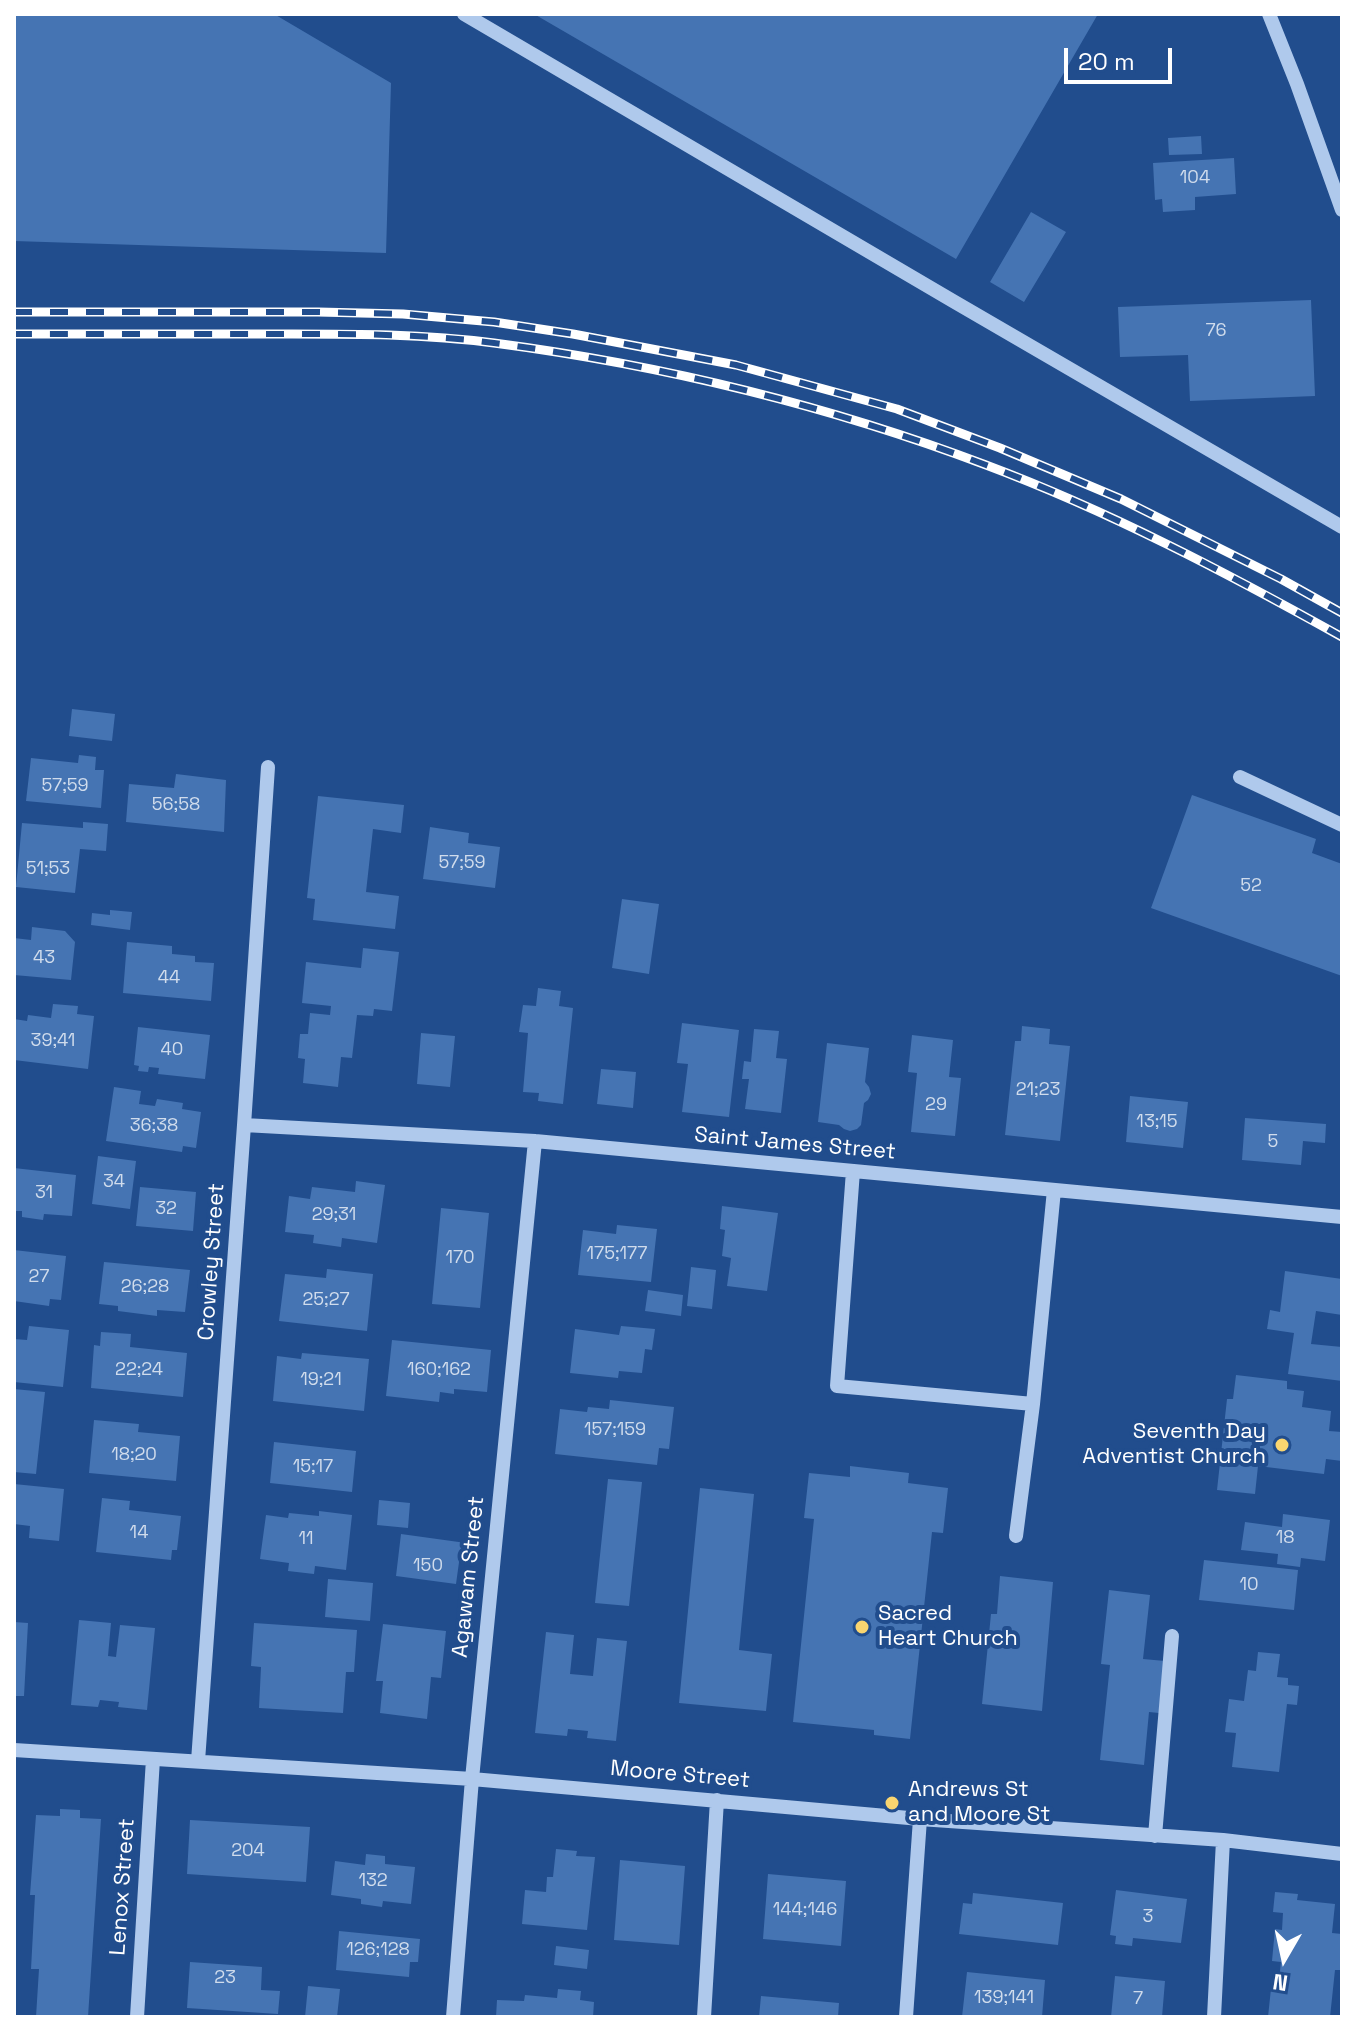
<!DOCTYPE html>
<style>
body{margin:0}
#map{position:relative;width:1356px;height:2031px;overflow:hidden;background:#214d8d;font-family:"Space Grotesk",sans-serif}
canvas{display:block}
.frame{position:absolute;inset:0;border:16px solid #fff;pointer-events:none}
.north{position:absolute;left:1244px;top:1919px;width:80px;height:80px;-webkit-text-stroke:6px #214d8d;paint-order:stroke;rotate:189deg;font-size:22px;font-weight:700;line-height:32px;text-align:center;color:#fff}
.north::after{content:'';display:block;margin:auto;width:28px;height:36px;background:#fff;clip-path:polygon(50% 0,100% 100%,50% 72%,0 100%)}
.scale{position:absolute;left:1064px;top:48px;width:108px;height:36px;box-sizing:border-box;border:4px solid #fff;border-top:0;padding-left:10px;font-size:24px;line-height:28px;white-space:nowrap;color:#fff;-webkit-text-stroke:6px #214d8d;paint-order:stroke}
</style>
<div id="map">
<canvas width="1356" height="2031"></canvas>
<div class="frame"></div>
<div class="north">N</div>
<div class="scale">20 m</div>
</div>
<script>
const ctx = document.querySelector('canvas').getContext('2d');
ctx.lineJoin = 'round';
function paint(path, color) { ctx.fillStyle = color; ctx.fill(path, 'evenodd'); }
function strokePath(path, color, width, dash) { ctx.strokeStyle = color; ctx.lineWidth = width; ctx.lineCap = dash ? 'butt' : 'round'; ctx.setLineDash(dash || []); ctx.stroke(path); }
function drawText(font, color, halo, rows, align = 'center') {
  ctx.font = font + ' "Space Grotesk",sans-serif'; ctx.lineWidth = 8; ctx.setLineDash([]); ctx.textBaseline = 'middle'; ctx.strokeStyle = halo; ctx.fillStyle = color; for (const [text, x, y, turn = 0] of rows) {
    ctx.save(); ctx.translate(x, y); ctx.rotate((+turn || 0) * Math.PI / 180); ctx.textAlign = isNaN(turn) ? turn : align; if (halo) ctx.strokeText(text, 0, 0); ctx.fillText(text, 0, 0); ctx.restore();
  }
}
const building = new Path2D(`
 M14,14H274L391,83L386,253L14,241Z
 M534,14H1098L956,259Z
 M1201,136L1202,154L1169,155L1168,138Z
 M1234,158L1236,194L1195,197V210L1163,212L1162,199L1155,200L1153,163Z
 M1031,212L1066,232L1024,302L990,282Z
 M1311,300L1315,396L1190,401L1188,355L1120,357L1118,307Z
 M72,709L115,714L112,741L69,736Z
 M79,755L96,757L95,770H104L101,808L26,801L31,758L78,763Z
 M176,774L226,780L224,832L126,822L129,784L174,788Z
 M1192,795L1316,839L1312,853L1342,864V976L1151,908Z
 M318,796L404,805L401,833L373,829L366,892L399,896L395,929L313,920L315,899L307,898Z
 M83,822L108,824L106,851L80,849L75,893L16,887L22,823L83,828Z
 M430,827L469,833L468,843L500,847L495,888L423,879Z
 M622,899L659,904L649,974L612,968Z
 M110,910L132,912L130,930L91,925L92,913L110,915Z
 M32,927L65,931L75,942L71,980L14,975V938L31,940Z
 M127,942L172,946V954L195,956V962L214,963L211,1001L123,993Z
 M363,948L399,952L392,1011L374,1009L373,1016L357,1015L352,1058L341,1057L338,1087L303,1083L305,1059L298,1058L300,1034H308L310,1013L330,1015L331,1006L302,1003L306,962L361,968Z
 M538,988L561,991L559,1006L573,1008L563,1104L538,1101L539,1093L523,1092L528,1033L519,1032L523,1005L536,1006Z
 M53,1004L78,1006L77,1014L94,1016L88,1069L14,1060V1019L27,1021L28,1015L51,1018Z
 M682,1023L739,1030L729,1117L682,1112L688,1064L677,1063Z
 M1022,1026L1050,1029L1049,1044L1070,1046L1060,1141L1005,1135L1015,1041H1021Z
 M138,1027L210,1035L205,1079L158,1074L159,1068L149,1067L148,1072L138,1071L139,1066L134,1065Z
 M754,1029L779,1031L776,1058L787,1059L781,1113L745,1109L749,1079H742L744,1061L751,1062Z
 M421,1033L455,1036L450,1087L417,1084Z
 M912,1035L953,1040L949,1077L961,1078L955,1136L911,1132L917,1073L908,1072Z
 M827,1043L869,1048L865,1082L869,1087L871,1094L868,1100L864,1103L861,1125L857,1129L850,1131L844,1129L839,1125L818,1122Z
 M601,1069L636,1072L633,1108L597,1104Z
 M114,1087L141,1091L139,1104L155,1106L157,1099L183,1103L182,1109L201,1112L196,1148L183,1146L182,1152L106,1141Z
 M1130,1096L1188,1102L1183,1148L1126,1142Z
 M1245,1118L1326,1124L1325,1143L1303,1141L1301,1165L1242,1160Z
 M98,1156L136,1161L130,1209L92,1204Z
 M14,1168L76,1175L72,1216L44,1214L43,1220L22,1217V1211H14Z
 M356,1181L385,1185L377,1243L342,1238L341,1247L313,1243L314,1235L285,1232L289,1196L310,1199L312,1187L355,1192Z
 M140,1187L196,1192L193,1231L136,1226Z
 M722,1206L778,1213L767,1291L727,1286L731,1258L722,1256L725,1230L720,1229Z
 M441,1208L489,1213L480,1308L432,1304Z
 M617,1225L657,1229L651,1282L578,1275L583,1230L616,1234Z
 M14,1250L66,1256L61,1300L50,1299L49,1306L14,1301Z
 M104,1262L190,1270L185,1312L157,1310V1316L118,1311V1306L99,1304Z
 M691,1267L716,1270L712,1309L687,1306Z
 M327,1269L373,1274L367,1331L279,1321L285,1274L326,1278Z
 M1285,1271L1342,1279V1315L1316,1311L1311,1344L1342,1347V1381L1288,1374L1294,1333L1267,1329L1270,1310L1280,1312Z
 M648,1290L683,1295L681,1316L645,1311Z
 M29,1326L69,1330L63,1387L14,1382V1339L27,1340Z
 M621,1326L655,1329L652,1350L645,1349L642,1373L619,1371L618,1378L570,1373L575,1329L619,1335Z
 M101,1332L131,1334L130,1347L187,1353L183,1397L91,1388L94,1345L100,1346Z
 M392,1340L491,1350L487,1392L454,1389V1394L440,1392L439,1402L386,1396Z
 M302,1353L369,1359L364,1411L273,1401L277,1356L301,1359Z
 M1236,1375L1287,1381V1389L1304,1391L1302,1407L1331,1411L1329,1431L1342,1432V1461L1326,1459L1324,1474L1258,1466L1255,1494L1217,1490L1227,1399H1233Z
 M14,1389L45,1392L36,1474L14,1472Z
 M610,1400L674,1407L669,1449L659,1448L657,1465L555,1454L560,1409L587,1412L588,1407L609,1409Z
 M94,1420L139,1424L138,1432L180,1436L176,1481L89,1473Z
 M274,1442L356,1451L352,1492L270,1483Z
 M850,1466L909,1473L908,1483L948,1488L943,1533L932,1532L910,1739L874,1735V1730L793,1722L814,1519L804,1518L809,1473L850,1477Z
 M608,1479L642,1482L629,1606L595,1603Z
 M14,1484L64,1489L59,1541L29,1538L30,1526L14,1524Z
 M700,1488L754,1494L739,1650L772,1654L766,1711L679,1703Z
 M102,1498L130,1501L129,1510L181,1516L177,1550H172L171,1560L96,1552Z
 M379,1500L410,1503L408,1528L377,1525Z
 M319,1511L352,1515L346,1570L315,1566L314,1574L288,1571L289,1563L260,1559L266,1515L288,1518L289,1513L319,1516Z
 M1283,1514L1330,1520L1325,1561L1301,1558L1300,1567L1277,1564L1278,1554L1241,1550L1245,1522L1282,1527Z
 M401,1534L466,1543L465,1555H460L456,1584L396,1576Z
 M1204,1560L1298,1570L1294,1610L1199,1600Z
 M1000,1576L1053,1582L1042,1711L982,1704L991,1614H997Z
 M328,1579L373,1583L370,1621L325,1617Z
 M1109,1590L1150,1595L1143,1659L1165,1661L1159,1713L1149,1712L1144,1765L1100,1760L1110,1665L1101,1664Z
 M79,1620L111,1623L108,1656L116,1657L120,1625L155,1628L147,1710L118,1707L119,1702L100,1700L98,1707L71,1705Z
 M14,1622L28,1623L24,1696H14Z
 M254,1623L357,1630L354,1672H346L343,1713L259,1708L261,1667L251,1666Z
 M383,1624L446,1631L441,1678L431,1677L427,1719L380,1713L383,1681H376Z
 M546,1632L574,1635L570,1674L593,1676L597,1638L627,1641L616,1741L587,1738L588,1731L568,1729L567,1736L535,1733Z
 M1258,1652L1280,1654L1277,1677L1288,1678V1685L1299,1686L1297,1705L1287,1704L1279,1772L1232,1767L1236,1733L1225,1732L1229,1699L1244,1701L1248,1670L1256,1671Z
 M60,1809L80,1810V1818L101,1819L88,2017H36L39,1969H31L35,1895H30L36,1815L60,1816Z
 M190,1820L310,1827L306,1882L187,1874Z
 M556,1849L577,1851L576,1856L595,1857L587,1930L522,1924L525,1890L546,1892L547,1877H553Z
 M366,1854L385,1856V1864L415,1867L411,1904L383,1901L382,1907L361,1904V1899L331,1895L335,1861L365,1865Z
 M620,1860L685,1866L679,1945L614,1940Z
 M768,1874L846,1881L841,1946L763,1939Z
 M1116,1890L1187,1899L1181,1943L1133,1938L1132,1946L1115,1944L1116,1936L1110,1935Z
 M1275,1892L1298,1894L1297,1900L1335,1904L1332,1933L1342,1934V1963L1340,1970H1335L1330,2017H1268L1272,1979L1279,1980L1281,1962L1272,1961L1275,1929L1282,1930L1283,1913L1273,1912Z
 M973,1893L1063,1903L1058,1945L959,1934L963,1903L972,1904Z
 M339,1931L420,1939L418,1962H410L409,1977L336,1970Z
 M556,1946L589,1950L587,1969L554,1965Z
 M190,1962L262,1967L261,1990L280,1991L278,2014L187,2008Z
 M967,1972L1045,1980L1042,2017H962Z
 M1115,1976L1165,1981L1162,2017H1111Z
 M308,1986L340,1989L337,2017H305Z
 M558,1989L581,1991L580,2000L594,2002L593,2017H496L497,2000L524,2001L525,1995L557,1998Z
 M761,1996L839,2003L838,2017H759Z`);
const minor = new Path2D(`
 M464,14L953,301L1342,527
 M1269,14L1297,84L1342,210
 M1240,777L1342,825
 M244,1125L535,1141L1342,1217
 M853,1171L837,1386L1033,1404
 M1016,1536L1033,1404L1054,1190
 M14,1750L472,1779L920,1819L1223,1840L1342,1854
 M198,1761L244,1125L268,767
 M1155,1836L1172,1636
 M137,2017L153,1759
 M453,2017L472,1779L535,1141
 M704,2017L717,1800
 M906,2017L920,1819
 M1214,2017L1223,1840`);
const rail = new Path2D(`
 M14,312H318L403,314L494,322L573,334L736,365L897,409L1000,448L1121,499L1281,579L1342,613
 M14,334C97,334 181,334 264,334C341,334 418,333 494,343C662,365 827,405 986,465C1109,511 1227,573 1342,637`);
const markers = [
 [1282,1445,8,"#f9d570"],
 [862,1627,8,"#f9d570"],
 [892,1803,8,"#f9d570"]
];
const numberNames = [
 ["104",1195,178],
 ["76",1216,331],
 ["57;59",65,786],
 ["56;58",176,805],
 ["57;59",462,863],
 ["51;53",48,869],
 ["52",1251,886],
 ["43",44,958],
 ["44",169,978],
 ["39;41",53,1041],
 ["40",172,1050],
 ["21;23",1038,1090],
 ["29",936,1105],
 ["13;15",1157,1122],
 ["36;38",154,1126],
 ["5",1273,1142],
 ["34",114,1182],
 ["31",44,1193],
 ["32",166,1209],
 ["29;31",334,1215],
 ["175;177",617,1254],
 ["170",460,1258],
 ["27",39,1277],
 ["26;28",145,1287],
 ["25;27",326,1300],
 ["22;24",139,1370],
 ["160;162",439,1370],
 ["19;21",321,1380],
 ["157;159",615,1430],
 ["18;20",134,1455],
 ["15;17",313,1467],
 ["14",139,1533],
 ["18",1285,1538],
 ["11",306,1539],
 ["150",428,1566],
 ["10",1249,1585],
 ["204",248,1851],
 ["132",373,1881],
 ["144;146",805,1910],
 ["3",1148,1917],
 ["126;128",378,1950],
 ["23",225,1978],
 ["139;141",1004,1998],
 ["7",1138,1999]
];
const streetNames = [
 ["Saint James Street",795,1144,5],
 ["Crowley Street",212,1262,-86],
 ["Agawam Street",469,1577,-84],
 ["Moore Street",680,1775,5],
 ["Lenox Street",123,1887,-86]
];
const poiNames = [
 ["Seventh Day",1266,1432,"right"],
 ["Adventist Church",1266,1457,"right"],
 ["Sacred",878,1614],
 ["Heart Church",878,1639],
 ["Andrews St",908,1790],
 ["and Moore St",908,1815]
];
paint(building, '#4574b3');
strokePath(minor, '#afc9ec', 14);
strokePath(rail, '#fff', 9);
strokePath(rail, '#214d8d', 6, [18]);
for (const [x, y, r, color] of markers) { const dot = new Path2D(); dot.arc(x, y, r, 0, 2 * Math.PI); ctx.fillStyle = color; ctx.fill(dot); strokePath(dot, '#214d8d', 3); }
drawText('18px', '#d0dcec', null, numberNames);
drawText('22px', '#fff', '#214d8d', streetNames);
drawText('22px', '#fff', '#214d8d', poiNames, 'left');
</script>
